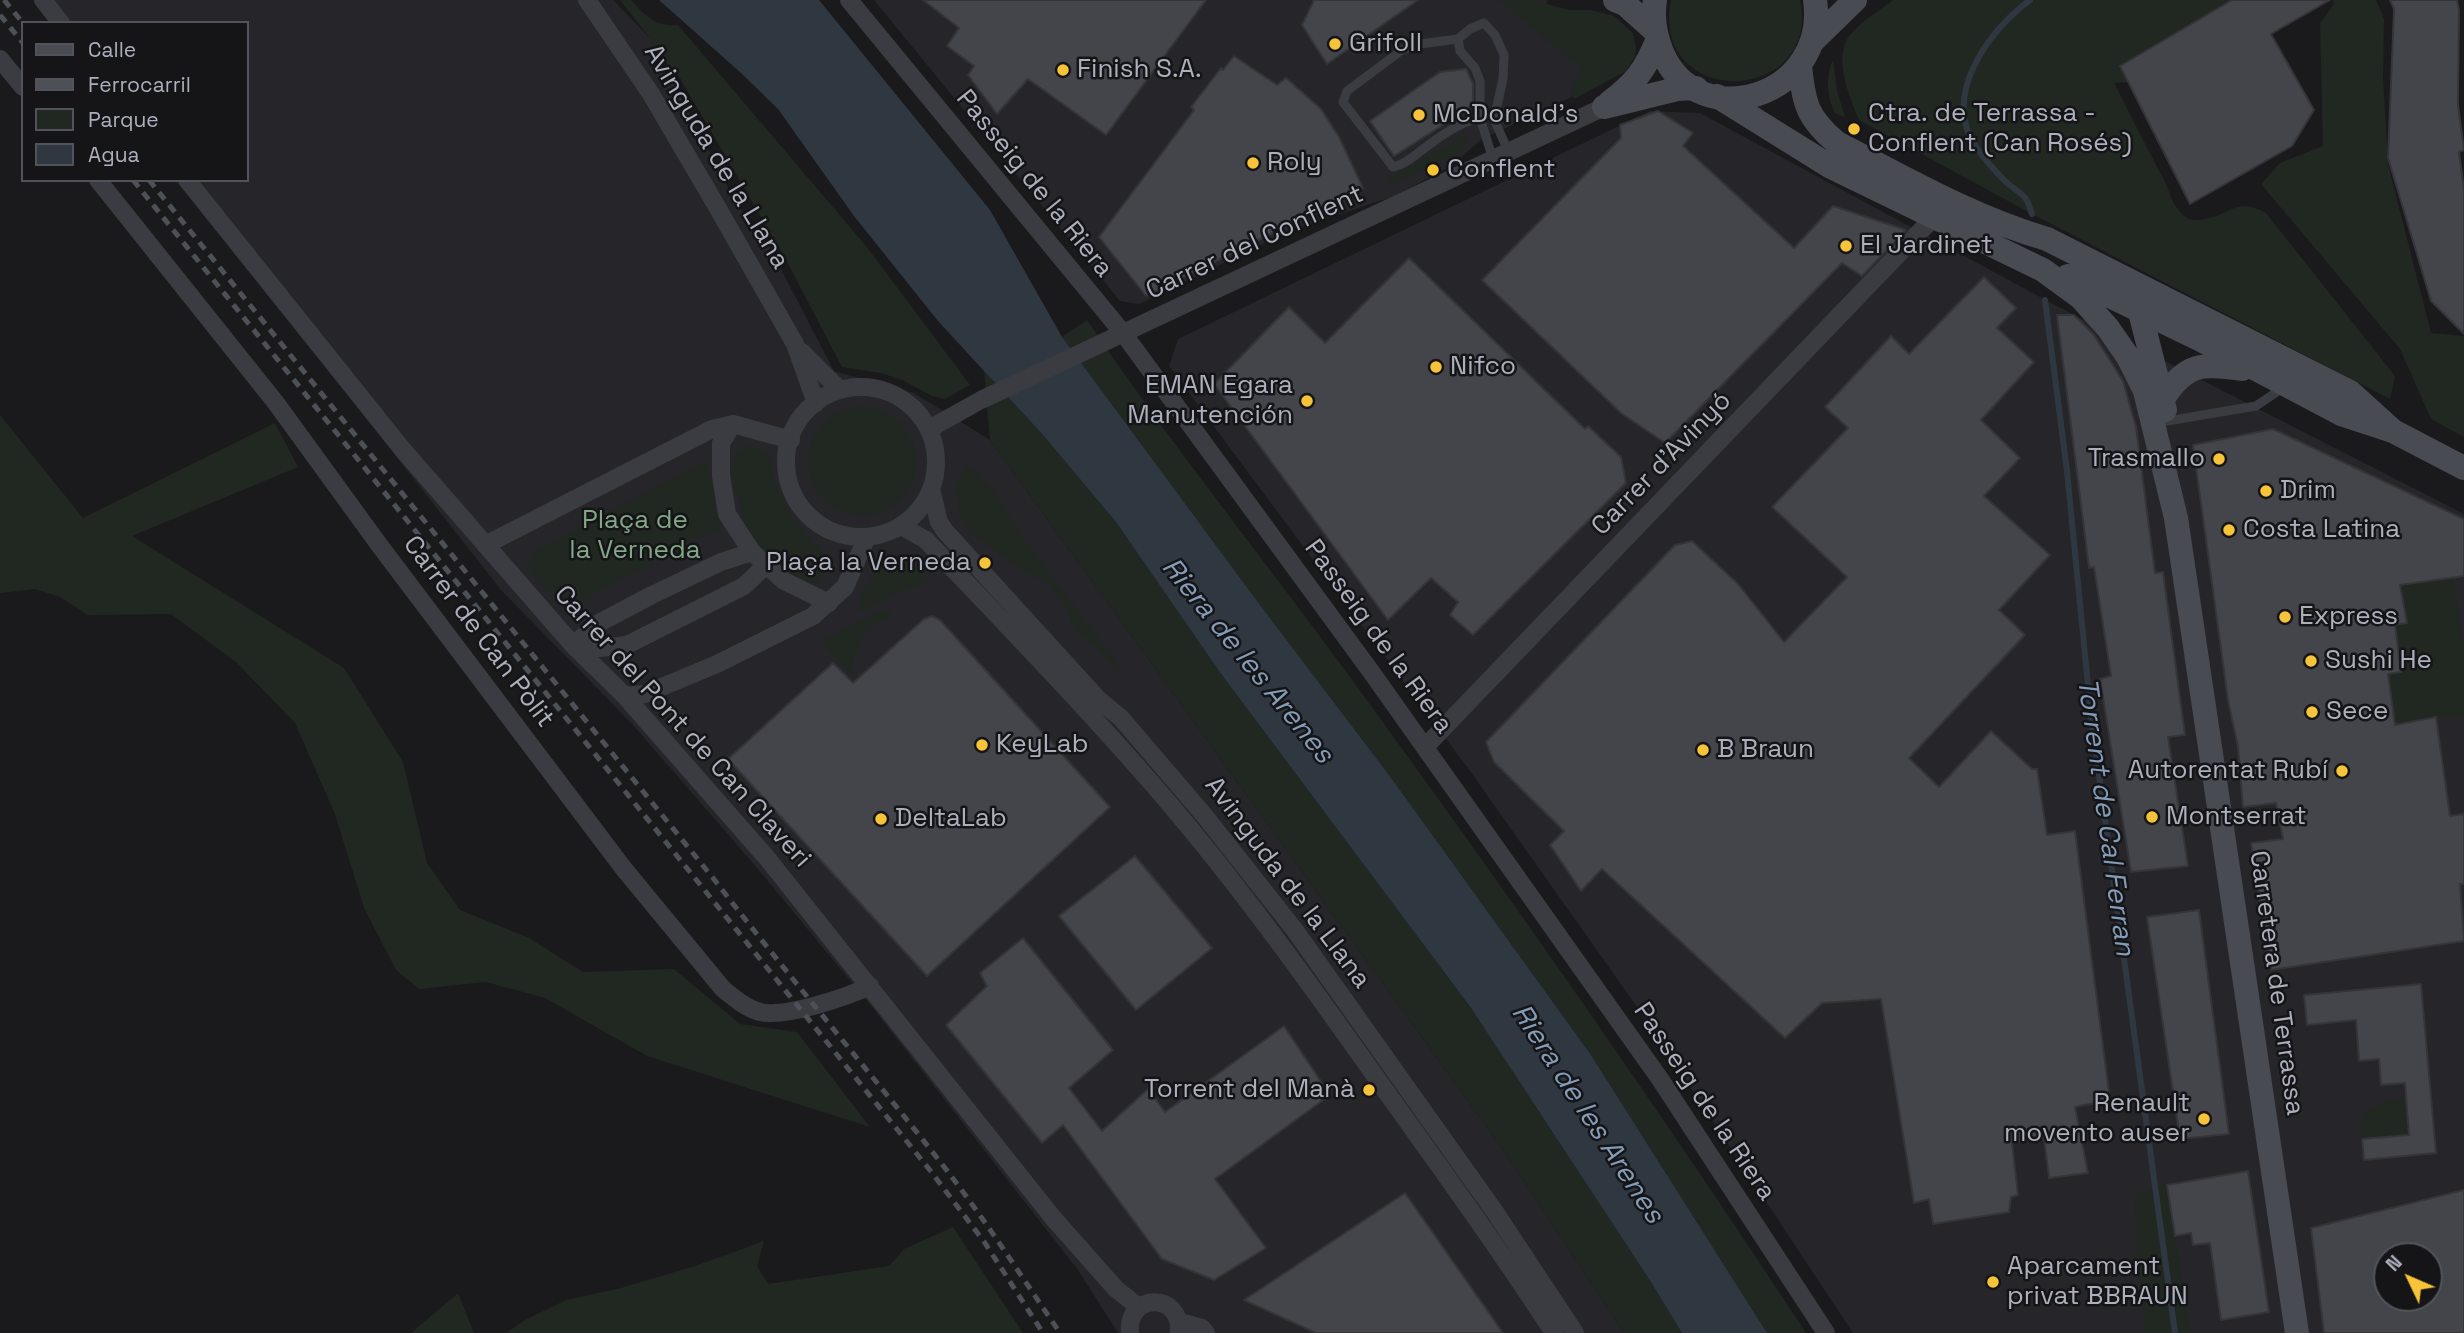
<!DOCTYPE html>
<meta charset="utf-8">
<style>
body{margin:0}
#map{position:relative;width:2464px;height:1333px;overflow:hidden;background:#1a1a1d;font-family:"Space Grotesk",sans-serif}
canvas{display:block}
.legend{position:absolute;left:21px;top:21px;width:228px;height:161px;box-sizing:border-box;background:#151518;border:2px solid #52535a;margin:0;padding:9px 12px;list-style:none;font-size:21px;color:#adb0bc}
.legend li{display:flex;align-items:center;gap:14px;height:35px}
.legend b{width:35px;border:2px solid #52535a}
.north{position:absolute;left:2373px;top:1242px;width:70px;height:70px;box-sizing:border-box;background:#151518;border:2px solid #52535a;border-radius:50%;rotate:314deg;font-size:19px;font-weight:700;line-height:28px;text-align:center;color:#adb0bc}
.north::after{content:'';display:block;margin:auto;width:24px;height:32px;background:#f6c339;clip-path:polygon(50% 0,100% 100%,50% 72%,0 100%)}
</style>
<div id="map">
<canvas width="2464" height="1333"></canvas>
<ul class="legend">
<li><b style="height:9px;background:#494b52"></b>Calle</li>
<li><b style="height:9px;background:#4e5057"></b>Ferrocarril</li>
<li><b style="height:19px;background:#202821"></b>Parque</li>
<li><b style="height:19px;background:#2f3841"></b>Agua</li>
</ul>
<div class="north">N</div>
</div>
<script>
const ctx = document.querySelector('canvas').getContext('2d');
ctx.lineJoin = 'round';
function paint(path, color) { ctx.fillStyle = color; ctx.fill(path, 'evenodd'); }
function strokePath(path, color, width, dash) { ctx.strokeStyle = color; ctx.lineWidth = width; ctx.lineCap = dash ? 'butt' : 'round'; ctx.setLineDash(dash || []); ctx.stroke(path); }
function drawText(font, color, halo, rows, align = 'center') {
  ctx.font = font + ' "Space Grotesk",sans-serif'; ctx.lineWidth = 5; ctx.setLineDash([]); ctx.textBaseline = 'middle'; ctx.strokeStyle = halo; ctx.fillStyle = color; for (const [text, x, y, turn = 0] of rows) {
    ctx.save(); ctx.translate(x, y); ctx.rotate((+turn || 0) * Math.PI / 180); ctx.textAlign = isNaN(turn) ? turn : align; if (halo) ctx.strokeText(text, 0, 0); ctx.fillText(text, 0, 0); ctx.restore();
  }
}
const built = new Path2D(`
 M35,0H613L650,38L735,201L770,248L834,371L914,393L990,440L1502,1148L1624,1333H1118L1078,1270L872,1007L758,869L633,725L501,590L179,180H247V23H53Z
 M874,0H1547L1543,23L1583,56L1595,86L1482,139L1451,166L1394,196L1290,231L1139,304L1120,301Z
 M1650,111L1700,113L2053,304L2464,514V1333H1853L1642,1014L1470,771L1169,366L1178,339ZM2387,1256H2429V1298H2387Z`);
const green = new Path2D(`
 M620,0H631C646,16 655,27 678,25L866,246L970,385L945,399L932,396L902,380L881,373L842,367L785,258L677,73L660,57L650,38Z
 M1498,0H1534L1568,10H1590L1614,16L1633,33L1636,49L1635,57L1626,71L1574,99L1570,89L1582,69Z
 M1671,0H1800C1822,105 1650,111 1671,0Z
 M1893,0H2232L2121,65L2128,82L2114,83C2131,116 2147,148 2164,180C2169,189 2171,202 2178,209C2184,218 2190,221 2200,220C2231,216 2235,196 2266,213L2395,376L2390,399L2032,214L1859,120C1850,97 1832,58 1850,35C1860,22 1879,11 1893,0Z
 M2333,0H2376L2384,19L2383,78L2388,164L2431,333L2464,336V437L2431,419L2400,349L2261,184L2280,163L2323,146L2320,23L2334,4Z
 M1833,60L1837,91L1845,117L1835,113C1827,97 1825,77 1833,60Z
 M1467,134V148L1392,184L1386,175H1397L1425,156L1445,150L1457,139Z
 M1087,320C1170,443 1263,558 1350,677C1507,892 1660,1110 1806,1333H1767L1591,1055L1389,775L1260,605L1062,337Z
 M984,371L1043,435L1116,522L1219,671L1471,1008L1649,1279L1682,1333H1624L1502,1148L990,440Z
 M808 461a54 54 0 1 1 108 0a54 54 0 1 1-108 0Z
 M0,415L83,518L275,423L298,467L132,536L344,668L403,762L427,863L460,910L529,938L583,972L674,969L740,1024L797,1032L870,1127L647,1056L545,998L486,982L419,989L396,970L364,908L335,814L295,723L236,662L171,614L88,615L60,597L35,589L0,593Z
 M748,445L763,450L771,459L775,483L795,520L832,564L816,583L801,581L770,559L746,528L732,476L735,455Z
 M706,461L723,521L721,531L693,539L651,565L604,588L574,607C553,597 539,584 526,566L537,550Z
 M964,466L973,468L993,490L1022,536L1114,658L1120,671L1074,629L1067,609L1049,585L1016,566L971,533L960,514L957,490Z
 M896,555L916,565L928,580L859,612L860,599L882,560Z
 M2453,577L2464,647V717H2436L2395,725L2388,676L2401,672L2395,626L2407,623L2400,585Z
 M887,609L891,614L865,632L849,672L820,641Z
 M2392,1098H2406L2409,1135L2362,1139L2359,1121L2368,1111Z
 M2167,1185L2191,1333H2146L2136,1245L2135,1195Z
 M953,1227L1023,1333H506L525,1320L566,1300L621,1288L695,1266L764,1241L757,1266L768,1284L889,1266L904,1249Z
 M458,1293L474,1333H411Z`);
const water = new Path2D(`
 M659,0H819L990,210L1062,337L1260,605L1389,775L1591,1055L1767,1333H1682L1649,1279L1471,1008L1219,671L1116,522L1043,435L938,321L854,216L778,109L741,73Z`);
const stream = new Path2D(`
 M2030,0C1988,31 1940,97 1977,148C1985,160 1995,171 2005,181C2011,187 2021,192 2026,199C2029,203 2030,210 2032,214
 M2045,300L2067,471L2091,716L2175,1333`);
const building = new Path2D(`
 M923,0H1206L1106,135L1028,79L997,114L968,75L974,66L947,46L959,28Z
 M1314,0H1418L1327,64L1302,25Z
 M2232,0H2330L2271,34L2314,110L2292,146L2190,204L2120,66Z
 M2390,0H2457L2459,10L2458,105L2464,150L2459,152L2464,190V334L2431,301L2388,158L2394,9Z
 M1234,56L1277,85L1286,78L1321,109L1339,137L1363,188L1146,296L1099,237L1194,110L1191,107L1221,68L1223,70Z
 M1466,69L1473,84V101L1468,109L1394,156L1370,121L1440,72Z
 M1658,111L1693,133L1683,146L1794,248L1833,206L1906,230L1862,276L1842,263L1665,443L1621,413L1482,280L1621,138L1620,125Z
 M1409,258L1585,429L1588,426L1621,457L1626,483L1473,635L1450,615L1458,602L1431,578L1388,620L1214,384L1289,307L1325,343Z
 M1984,277L2016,308L1997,328L2034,362L1981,420L2020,458L1984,496L2050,555L1999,610L2025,635L1909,758L1939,787L1991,731L2032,769H2037L2047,835L2075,831L2110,1100L2075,1107L2088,1173L2049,1178L2044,1138L2012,1143L2018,1195L2011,1197L2009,1212L1933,1224L1929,1199L1914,1203L1881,999L1822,1003L1785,1038L1602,869L1581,891L1550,845L1564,831L1494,762L1486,742L1675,545L1692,541L1738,584L1784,642L1847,577L1772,507L1848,428L1825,407L1891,336L1909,354Z
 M2057,315H2074L2094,335L2123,381L2136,427L2155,573L2163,572L2185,735L2168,737L2188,866L2131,872L2100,679L2111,676L2094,567L2089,568Z
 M2273,429L2464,519V576L2400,585L2407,623L2395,625L2401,672L2388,674L2395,725L2436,717L2450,816L2464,814V884H2460L2464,941L2271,970L2251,843L2283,839L2276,803L2243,807L2238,747L2228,700L2193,445Z
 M932,616L940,620L1110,807L927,976L728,759L833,663L853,683L924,619Z
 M1135,856L1212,948L1136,1010L1059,916Z
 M2199,910L2229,1134L2180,1139L2147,917Z
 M1023,938L1113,1050L1069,1088L1102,1131L1148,1089L1165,1112L1284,1026L1330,1095L1215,1179L1266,1248L1214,1280L1162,1259L1063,1125L1042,1143L946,1025L987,986L980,973Z
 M2421,984L2436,1153L2364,1160L2362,1139L2409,1135L2405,1083L2381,1085L2379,1059L2359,1061L2356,1020L2307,1025L2304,995Z
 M2248,1171L2269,1312L2221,1320L2210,1243L2193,1245L2191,1233L2175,1236L2167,1185Z
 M2464,1190V1333H2324L2311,1228ZM2387,1256H2429V1298H2387Z
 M1405,1193L1503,1333H1316L1244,1300Z`);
const lane = new Path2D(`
 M1458,39L1419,44L1402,50L1347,91L1343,102L1393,167C1406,164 1415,155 1426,147C1442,135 1460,122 1480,118
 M1493,159L1480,118V81L1475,68L1460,51L1458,39L1470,29L1484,23L1495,35L1504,55L1503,79L1494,119L1509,153
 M2167,421L2256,406L2284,387`);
const street = new Path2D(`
 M43,0L61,23
 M587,0L651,94L720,212L795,344L816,403
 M849,0L1123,333L1372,673L1660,1079L1826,1333
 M0,59L23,87
 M98,180L276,403L380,546L624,869L723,989C734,998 746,1008 760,1012C785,1018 847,997 870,986
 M187,180L403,450L573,645L625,696L767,858L1054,1219L1116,1289L1139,1307
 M802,352L840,390
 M786 462a75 75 0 1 1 150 0a75 75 0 1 1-150 0Z
 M733,424L721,443V476L727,514L752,552L784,581L829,603
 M929,429L981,400L1604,107
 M931,489L939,522L945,531L1099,700L1121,718L1204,815L1294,929L1495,1212L1575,1333
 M901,526L926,540C1009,628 1094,715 1173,808C1249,898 1317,994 1385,1090C1443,1171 1500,1250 1554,1333
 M485,545L712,429L733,424L791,440
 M752,552L721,562L652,595L599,623L573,645L600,648L627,645L744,586L766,565
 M625,696L645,694L717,664L813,616L845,587L867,537
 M1426,746L1934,217
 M1180,1322L1202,1328L1206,1333
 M1130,1333C1126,1293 1182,1291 1179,1333`);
const secondary = new Path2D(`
 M1615,0L1625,4L1654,30
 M1655,0C1652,19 1655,35 1662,52C1698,137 1829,97 1815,0
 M1812,42L1855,0
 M1800,66C1804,104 1807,118 1837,143C1905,178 1974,218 2047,239L2350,392L2393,431
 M1717,96L1831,167L2043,270L2080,297L2108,328L2128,357L2145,391L2176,518L2297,1333
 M1610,102C1635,83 1645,70 1657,41
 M1604,107L1677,89L1696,88
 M2068,276L2199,339L2341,414L2393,431L2464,468
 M2134,304L2140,312L2165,410
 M2163,399C2185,363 2203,363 2242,369`);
const rail = new Path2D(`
 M4,0L23,23
 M0,15L23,43
 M133,180L929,1169L985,1243L1043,1333
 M149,180L713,878C786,973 864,1065 938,1159C982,1215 1020,1274 1060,1333`);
const markers = [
 [1335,44,7,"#f6c339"],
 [1063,70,7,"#f6c339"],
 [1419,115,7,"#f6c339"],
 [1854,129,7,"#f6c339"],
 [1253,163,7,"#f6c339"],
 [1433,170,7,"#f6c339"],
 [1846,246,7,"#f6c339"],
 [1436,367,7,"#f6c339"],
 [1307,401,7,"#f6c339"],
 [2219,459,7,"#f6c339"],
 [2266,491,7,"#f6c339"],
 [2229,530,7,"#f6c339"],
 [985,563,7,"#f6c339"],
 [2285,617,7,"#f6c339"],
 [2311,661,7,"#f6c339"],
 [2312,712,7,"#f6c339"],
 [982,745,7,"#f6c339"],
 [1703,750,7,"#f6c339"],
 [2342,771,7,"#f6c339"],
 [2152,817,7,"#f6c339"],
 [881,819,7,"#f6c339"],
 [1369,1090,7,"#f6c339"],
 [2204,1119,7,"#f6c339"],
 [1993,1282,7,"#f6c339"]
];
const poiNames = [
 ["Grifoll",1349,44],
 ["Finish S.A.",1077,70],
 ["Ctra. de Terrassa -",1868,114],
 ["Conflent (Can Rosés)",1868,144],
 ["McDonald's",1433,115],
 ["Roly",1267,163],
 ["Conflent",1447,170],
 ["El Jardinet",1860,246],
 ["Nifco",1450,367],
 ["EMAN Egara",1293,386,"right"],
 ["Manutención",1293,416,"right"],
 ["Trasmallo",2205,459,"right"],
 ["Drim",2280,491],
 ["Costa Latina",2243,530],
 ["Plaça la Verneda",971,563,"right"],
 ["Express",2299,617],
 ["Sushi He",2325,661],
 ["Sece",2326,712],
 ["KeyLab",996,745],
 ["B Braun",1717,750],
 ["Autorentat Rubí",2328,771,"right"],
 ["Montserrat",2166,817],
 ["DeltaLab",895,819],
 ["Torrent del Manà",1355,1090,"right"],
 ["Renault",2190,1104,"right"],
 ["movento auser",2190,1134,"right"],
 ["Aparcament",2007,1267],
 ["privat BBRAUN",2007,1297]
];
const streetNames = [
 ["Avinguda de la Llana",716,157,59],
 ["Passeig de la Riera",1034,184,51],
 ["Carrer del Conflent",1255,243,-25],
 ["Carrer d'Avinyó",1662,464,-46],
 ["Carrer de Can Pòlit",478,632,53],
 ["Passeig de la Riera",1378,637,54],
 ["Carrer del Pont de Can Claveri",682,727,48],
 ["Avinguda de la Llana",1287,883,53],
 ["Carretera de Terrassa",2276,983,82],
 ["Passeig de la Riera",1704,1102,56]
];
const parkNames = [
 ["Plaça de",635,521],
 ["la Verneda",635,551]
];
const waterNames = [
 ["Riera de les Arenes",1247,661,51],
 ["Torrent de Cal Ferran",2105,817,82],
 ["Riera de les Arenes",1587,1114,57]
];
paint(built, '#26262a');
paint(green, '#202821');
paint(water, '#2f3841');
strokePath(stream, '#2f3841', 6);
paint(building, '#44454a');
strokePath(building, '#343439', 2);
strokePath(lane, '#3b3c42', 9);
strokePath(street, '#3b3c42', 18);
strokePath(secondary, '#494b52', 24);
strokePath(rail, '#4e5057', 5, [9, 7]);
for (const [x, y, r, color] of markers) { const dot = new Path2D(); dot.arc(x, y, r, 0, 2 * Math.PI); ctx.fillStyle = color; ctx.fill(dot); strokePath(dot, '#151518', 2.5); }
drawText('26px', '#adb0bc', '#151518', poiNames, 'left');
drawText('26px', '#adb0bc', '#151518', streetNames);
drawText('26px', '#83a788', '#151518', parkNames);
drawText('italic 28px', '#849cb7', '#151518', waterNames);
</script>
